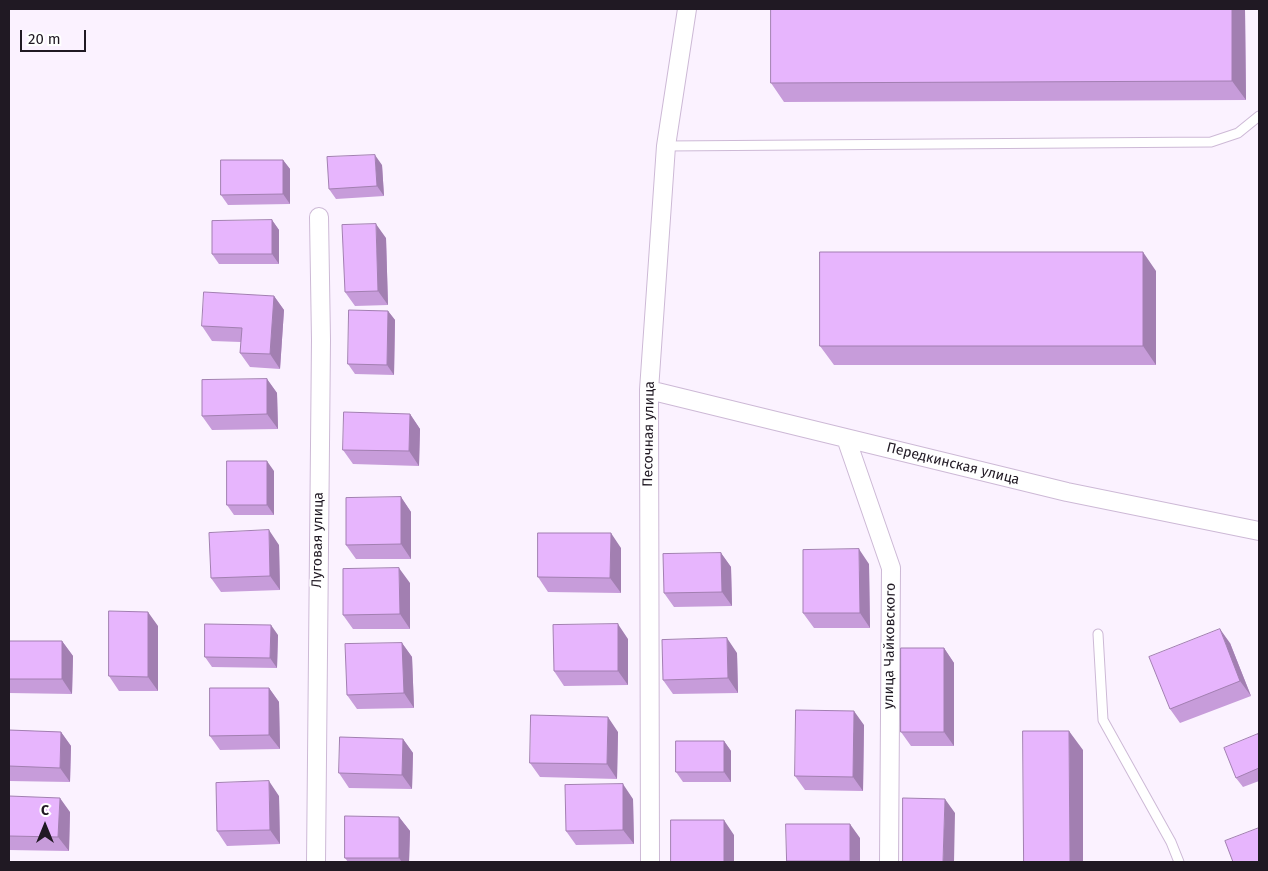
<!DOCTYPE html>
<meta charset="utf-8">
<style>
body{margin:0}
#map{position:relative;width:1268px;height:871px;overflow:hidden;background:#fbf2ff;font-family:"Fira Sans",sans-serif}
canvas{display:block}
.frame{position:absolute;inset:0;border:10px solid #201923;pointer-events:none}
.north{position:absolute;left:20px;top:801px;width:50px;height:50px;-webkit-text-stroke:4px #fff;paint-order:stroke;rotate:0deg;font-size:14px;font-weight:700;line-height:20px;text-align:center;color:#201923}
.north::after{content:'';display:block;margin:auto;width:18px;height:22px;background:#201923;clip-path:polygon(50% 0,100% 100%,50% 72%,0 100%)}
.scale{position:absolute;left:20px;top:30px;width:66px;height:22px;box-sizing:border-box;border:2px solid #201923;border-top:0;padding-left:6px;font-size:15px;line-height:18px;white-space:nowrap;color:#201923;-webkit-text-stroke:4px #fff;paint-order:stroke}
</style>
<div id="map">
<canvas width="1268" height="871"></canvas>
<div class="frame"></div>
<div class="north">С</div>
<div class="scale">20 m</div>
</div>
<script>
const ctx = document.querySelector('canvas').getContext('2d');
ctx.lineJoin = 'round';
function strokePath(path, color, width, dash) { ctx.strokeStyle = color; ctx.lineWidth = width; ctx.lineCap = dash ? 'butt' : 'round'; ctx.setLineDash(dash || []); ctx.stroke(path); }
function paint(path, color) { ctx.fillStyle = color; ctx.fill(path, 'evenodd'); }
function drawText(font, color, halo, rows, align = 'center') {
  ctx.font = font + ' "Fira Sans",sans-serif'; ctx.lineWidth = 4; ctx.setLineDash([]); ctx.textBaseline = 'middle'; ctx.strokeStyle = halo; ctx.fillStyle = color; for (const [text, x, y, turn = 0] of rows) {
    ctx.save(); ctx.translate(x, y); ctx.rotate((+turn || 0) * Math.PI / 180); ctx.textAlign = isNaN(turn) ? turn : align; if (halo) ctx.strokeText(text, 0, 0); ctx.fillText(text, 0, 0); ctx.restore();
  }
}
const lane = new Path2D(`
 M666,146L1211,142L1238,133L1259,116
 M1098,634L1103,720L1171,842L1179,862`);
const street = new Path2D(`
 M649,390L1067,492L1259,531
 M846,438L891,568L889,862
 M316,862L321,340L319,217
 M650,862L649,390L666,146L687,9`);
const wall = new Path2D(`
 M1245,9L1246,100L784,102L771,83Z
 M283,160L290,169V204L228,205L221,195Z
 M382,165L384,196L336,199L329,189Z
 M272,220L279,230V264H219L212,254Z
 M386,238L388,305L355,306L345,292Z
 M1156,271V365H834L820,346Z
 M274,296L284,310L280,369L250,367L240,353L241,342L212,341L202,326Z
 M388,311L395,320L394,375L355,374L348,364Z
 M267,379L277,393L278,429L212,430L202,416Z
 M410,414L420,429L419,466L353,464L343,450Z
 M274,471V515H234L227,505Z
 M401,497L411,512V559H356L346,545Z
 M279,545L280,590L221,592L211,578Z
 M621,548V593L548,592L538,577Z
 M721,553L731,567L732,606L674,607L664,593Z
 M869,564L870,628H814L803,613Z
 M410,583V629H353L343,615Z
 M158,626V691H119L109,676Z
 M278,635L277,668L212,667L205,657Z
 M628,639V685L564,686L554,671Z
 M9,641H62L73,656L72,694L9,693Z
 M402,643L412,657L414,708L357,709L347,695Z
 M1230,643L1251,696L1180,723L1170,709Z
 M944,648L954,663V746H911L901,732Z
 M737,653L738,693L673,694L663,680Z
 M269,688L279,702L280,749L220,750L210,736Z
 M864,725L863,791L805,790L795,776Z
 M9,730L61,732L71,746L70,782L9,781Z
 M618,732L617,779L540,777L530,763Z
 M1259,736V781L1243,787L1236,778Z
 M403,739L413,753L412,789L349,788L339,773Z
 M724,741L731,751V782H683L676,772Z
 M9,796L70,812L69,851L9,850Z
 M279,796L280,844L227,846L217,831Z
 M633,799L634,844L576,845L566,831Z
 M399,817L410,831L409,862H348L345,858Z
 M860,838V862H787V861Z`);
const shadedWall = new Path2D(`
 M1232,9H1245L1246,100L1232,81Z
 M375,155L382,165L384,196L377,186Z
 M283,160L290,169V204L283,194Z
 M272,220L279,230V264L272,254Z
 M376,224L386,238L388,305L378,291Z
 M1143,252L1156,271V365L1143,346Z
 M274,296L284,310L280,369L270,354Z
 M388,311L395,320L394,375L387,365Z
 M267,379L277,393L278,429L267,414Z
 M410,414L420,429L419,466L409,451Z
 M267,461L274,471V515L267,505Z
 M401,497L411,512V559L401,544Z
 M269,530L279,545L280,590L270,576Z
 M611,533L621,548V593L610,578Z
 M859,549L869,564L870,628L860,613Z
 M721,553L731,567L732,606L722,592Z
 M399,568L410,583V629L400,614Z
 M148,612L158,626V691L148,677Z
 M618,624L628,639V685L618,671Z
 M271,625L278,635L277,668L270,658Z
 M1220,629L1230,643L1251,696L1240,681Z
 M727,638L737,653L738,693L728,678Z
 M62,641L73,656L72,694L62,679Z
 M402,643L412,657L414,708L404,693Z
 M944,648L954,663V746L944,732Z
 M269,688L279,702L280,749L269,735Z
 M854,711L864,725L863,791L853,777Z
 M608,717L618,732L617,779L607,764Z
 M1069,731L1083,750V862H1070Z
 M61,732L71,746L70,782L60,768Z
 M403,739L413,753L412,789L402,775Z
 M724,741L731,751V782L724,772Z
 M269,781L279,796L280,844L270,830Z
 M623,784L633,799L634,844L623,830Z
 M60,798L70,812L69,851L58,837Z
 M945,799L955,813L954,862H943Z
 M399,817L410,831L409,862H402L399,858Z
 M724,820L734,835V862H724Z
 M850,824L860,838V862H851L850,861Z`);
const building = new Path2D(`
 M771,9H1232V81L771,83Z
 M375,155L377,186L329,189L327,157Z
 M221,160H283V194L221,195Z
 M272,220V254H212V221Z
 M376,224L378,291L345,292L342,225Z
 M820,252H1143V346H820Z
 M204,292L274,296L270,354L240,353L242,328L202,326Z
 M349,310L388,311L387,365L348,364Z
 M267,379V414L202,416V380Z
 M344,412L410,414L409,451L343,450Z
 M227,461H267V505H227Z
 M401,497V544L346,545V498Z
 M269,530L270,576L211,578L209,533Z
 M538,533H611L610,578L538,577Z
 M859,549L860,613H803V550Z
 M721,553L722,592L664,593L663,554Z
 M399,568L400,614L343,615V569Z
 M109,611L148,612V677L109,676Z
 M205,624L271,625L270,658L205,657Z
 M618,624V671H554L553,625Z
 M1220,629L1240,681L1170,709L1149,657Z
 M727,638L728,678L663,680L662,640Z
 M9,641H62V679H9Z
 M402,643L404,693L347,695L345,644Z
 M901,648H944V732H901Z
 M210,688H269V735L210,736Z
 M796,710L854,711L853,777L795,776Z
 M531,715L608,717L607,764L530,763Z
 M9,730L61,732L60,768L9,766Z
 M1023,731H1069L1070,862H1024Z
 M1258,734L1259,737V768L1236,778L1224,748Z
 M340,737L403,739L402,775L339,773Z
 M676,741H724V772H676Z
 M269,781L270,830L217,831L216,783Z
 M623,784V830L566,831L565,785Z
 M9,796L60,798L58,837L9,836Z
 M903,798L945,799L943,862H903Z
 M345,816L399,817V858H345Z
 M671,820H724V862H671Z
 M786,824H850V861H787Z
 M1259,828V862H1233L1225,841Z`);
const streetNames = [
 ["Песочная улица",649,434,-89],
 ["Передкинская улица",953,464,14],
 ["Луговая улица",318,540,-89],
 ["улица Чайковского",890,646,-89]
];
strokePath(lane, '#cdb9d6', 11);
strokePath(street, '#cdb9d6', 20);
strokePath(lane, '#fff', 9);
strokePath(street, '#fff', 18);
paint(wall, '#c79cda');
paint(shadedWall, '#a27fb1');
paint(building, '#e7b5fd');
strokePath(building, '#a27fb1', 1);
drawText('14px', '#201923', '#fff', streetNames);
</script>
